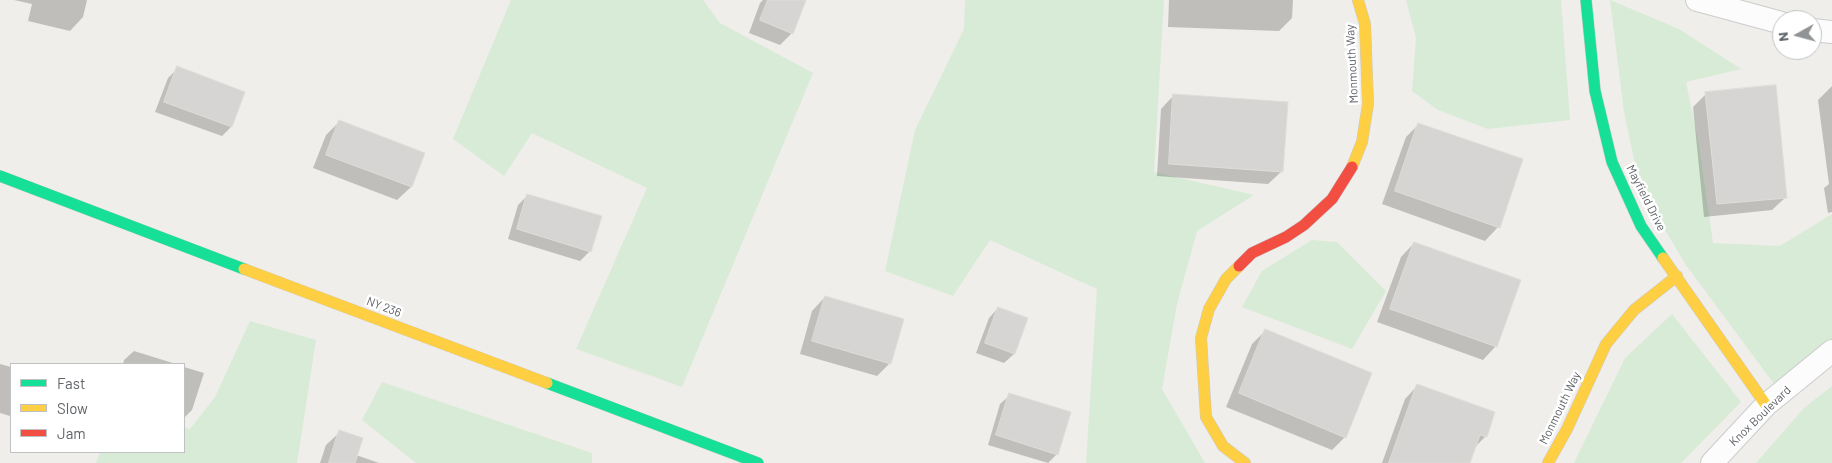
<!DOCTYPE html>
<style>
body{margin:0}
#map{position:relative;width:1832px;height:463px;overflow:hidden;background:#efeeea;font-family:Barlow,sans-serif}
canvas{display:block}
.legend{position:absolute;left:10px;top:363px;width:175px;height:90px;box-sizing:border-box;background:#fff;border:1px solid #bfc1c3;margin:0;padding:6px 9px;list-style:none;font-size:15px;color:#5f6368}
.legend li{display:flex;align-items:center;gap:10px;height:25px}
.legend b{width:25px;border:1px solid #bfc1c3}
.north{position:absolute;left:1772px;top:10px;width:50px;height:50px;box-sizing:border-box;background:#fff;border:1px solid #bfc1c3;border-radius:50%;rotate:263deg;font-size:14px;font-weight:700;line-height:20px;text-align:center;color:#5f6368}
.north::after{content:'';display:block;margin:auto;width:18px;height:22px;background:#919496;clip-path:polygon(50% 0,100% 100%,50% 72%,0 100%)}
</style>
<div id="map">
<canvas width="1832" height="463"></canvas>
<ul class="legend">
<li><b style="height:6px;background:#16e098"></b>Fast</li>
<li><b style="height:6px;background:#ffcf43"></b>Slow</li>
<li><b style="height:6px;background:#f24e42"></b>Jam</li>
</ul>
<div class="north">N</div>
</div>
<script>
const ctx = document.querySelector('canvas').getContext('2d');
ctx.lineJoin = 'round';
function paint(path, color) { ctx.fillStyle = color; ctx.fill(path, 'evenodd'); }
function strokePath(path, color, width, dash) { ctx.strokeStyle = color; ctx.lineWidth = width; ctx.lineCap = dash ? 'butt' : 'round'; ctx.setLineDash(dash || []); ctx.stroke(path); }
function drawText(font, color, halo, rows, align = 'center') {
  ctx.font = font + ' Barlow,sans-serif'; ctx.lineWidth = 5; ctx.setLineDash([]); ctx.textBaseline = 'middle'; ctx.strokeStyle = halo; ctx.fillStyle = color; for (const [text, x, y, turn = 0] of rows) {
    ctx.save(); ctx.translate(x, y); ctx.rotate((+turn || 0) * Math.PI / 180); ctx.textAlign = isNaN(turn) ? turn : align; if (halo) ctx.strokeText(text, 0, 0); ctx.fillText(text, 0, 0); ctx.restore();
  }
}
const green = new Path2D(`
 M511,0H703L720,23L813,73L682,387L576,349L647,188L532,133L504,176L453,139Z
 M965,0H1164L1154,172L1254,195L1197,231L1177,304L1162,389L1205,463H1086L1097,289L990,240L953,296L885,271L915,130L964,29Z
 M1406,0H1561L1570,120L1488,129L1438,110L1412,91L1416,38Z
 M1610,0L1679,29L1741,69L1686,82L1699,145L1713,243L1780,246L1832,214V345L1780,392L1686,265L1640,188L1624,112Z
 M1312,240L1337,242L1386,291L1352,349L1242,307L1262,271Z
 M1672,314L1741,402L1681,463H1574L1625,358Z
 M250,321L316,340L297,463H96L100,452H184V427L190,429L215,397Z
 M382,382L592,453V463H416L362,420Z
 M1832,386V463H1756L1804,408Z`);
const shadow = new Path2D(`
 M14,0H87L83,17L70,31L28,21L32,4Z
 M763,0H806L792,33L780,45L749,33L760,3Z
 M1169,0H1293L1292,18L1279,31L1168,27Z
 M178,68L244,93L231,127L222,136L155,112L168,78Z
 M1832,86V212L1828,213L1824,188L1829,184L1818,100Z
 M1706,94L1786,197L1772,210L1704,217L1693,107Z
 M1174,95L1282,171L1268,184L1157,176L1161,109Z
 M339,122L423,153L411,187L397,200L313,168L326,135Z
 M1419,124L1498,227L1485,241L1382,204L1406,137Z
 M528,195L590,251L580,261L508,239L518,205Z
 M1414,243L1496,346L1483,360L1377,322L1401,257Z
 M825,297L890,363L877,376L800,354L812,311Z
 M998,308L1014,354L1004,363L976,353L989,318Z
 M1266,330L1345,437L1332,450L1226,407L1252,344Z
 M134,351L176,364H123L124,360Z
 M0,364L11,367V415L10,416L0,413Z
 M184,367L204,373L192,410L184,418Z
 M1418,385L1494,413L1485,437L1474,448L1469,463H1382L1405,399Z
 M1010,395L1057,454L1048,463L988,445L1000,404Z
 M340,432L356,455L379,463H320L326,445Z`);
const building = new Path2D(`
 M768,0H806L793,34L760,20Z
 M177,66L245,92L232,127L164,102Z
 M1776,85L1787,198L1717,204L1705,92Z
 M1173,94L1288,102L1283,172L1169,164Z
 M339,120L425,153L412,187L326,155Z
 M1418,123L1523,159L1500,228L1395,191Z
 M527,194L602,216L591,252L517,229Z
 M1414,242L1521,280L1497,347L1390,309Z
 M825,296L904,319L891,364L812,341Z
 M998,307L1028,318L1015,354L985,343Z
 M1265,329L1372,373L1346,438L1239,393Z
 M1417,384L1495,412L1487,437L1480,435L1470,463H1389Z
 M1009,393L1071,412L1058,455L996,435Z
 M339,430L363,438L355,463H329Z`);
const street = new Path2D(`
 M1697,0L1782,23
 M1812,30L1832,32
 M1712,463L1766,405L1832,351`);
const fast = new Path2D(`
 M1586,0L1595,91L1612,162L1641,226L1663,258
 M0,176L244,269
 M547,383L758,463`);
const slow = new Path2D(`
 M1352,167L1362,142L1368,104L1365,24L1358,0
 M1663,258L1766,405
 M1239,266L1226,279L1209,309L1201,338L1206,417L1223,446L1245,463
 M244,269L547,383
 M1548,463L1567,429L1606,344L1634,310L1677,276`);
const jam = new Path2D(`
 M1239,266L1252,253L1286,237L1304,225L1332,199L1352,167`);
const streetNames = [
 ["Monmouth Way",1352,64,-93],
 ["Mayfield Drive",1646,198,63],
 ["NY 236",384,307,21],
 ["Monmouth Way",1560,408,-64],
 ["Knox Boulevard",1760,416,-44]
];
paint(green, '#d8ebd6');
paint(shadow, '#0003');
paint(building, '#d6d5d3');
strokePath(building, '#deddd9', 1);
strokePath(street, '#cbcccc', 24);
strokePath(fast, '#cacacb', 12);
strokePath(slow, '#cacacb', 12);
strokePath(jam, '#cacacb', 12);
strokePath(street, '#fdfcfc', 22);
strokePath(fast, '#16e098', 11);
strokePath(slow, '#ffcf43', 11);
strokePath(jam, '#f24e42', 11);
drawText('12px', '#5f6368', '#fff', streetNames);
</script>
